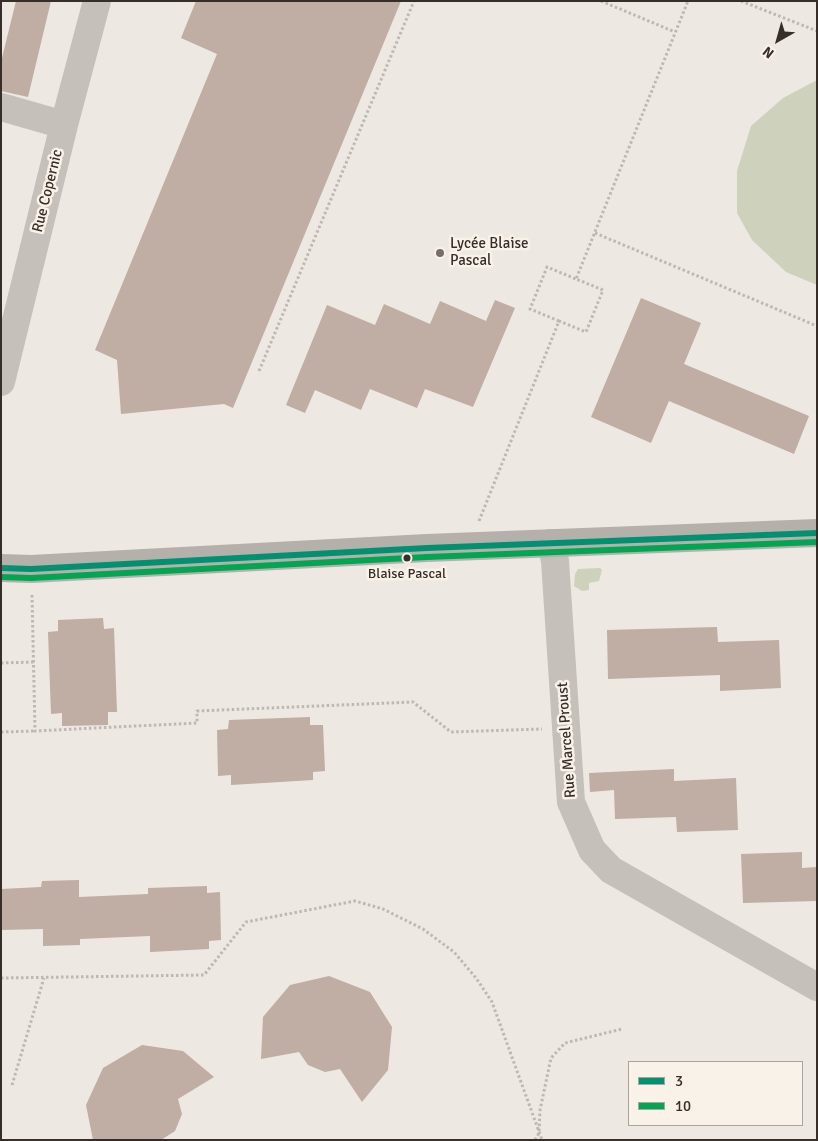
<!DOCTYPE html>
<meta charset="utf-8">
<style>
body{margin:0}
#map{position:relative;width:818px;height:1141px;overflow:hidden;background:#ede8e2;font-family:Signika,sans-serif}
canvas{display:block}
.frame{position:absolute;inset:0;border:2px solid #372d29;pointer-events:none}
.legend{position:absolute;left:628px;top:1061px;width:175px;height:65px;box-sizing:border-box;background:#f9f2e9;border:1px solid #aba39c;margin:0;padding:6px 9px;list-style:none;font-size:15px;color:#372d29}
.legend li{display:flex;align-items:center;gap:10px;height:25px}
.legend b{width:25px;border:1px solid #aba39c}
.north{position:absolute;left:753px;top:15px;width:50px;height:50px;-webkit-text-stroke:4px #f9f2e9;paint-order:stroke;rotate:218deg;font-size:14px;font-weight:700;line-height:20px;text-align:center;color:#372d29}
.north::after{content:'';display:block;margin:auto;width:18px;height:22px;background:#372d29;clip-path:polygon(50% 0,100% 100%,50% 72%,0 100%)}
</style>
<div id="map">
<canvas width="818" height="1141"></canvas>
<div class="frame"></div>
<ul class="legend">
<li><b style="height:6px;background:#009270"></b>3</li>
<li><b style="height:6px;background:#00a651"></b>10</li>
</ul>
<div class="north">N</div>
</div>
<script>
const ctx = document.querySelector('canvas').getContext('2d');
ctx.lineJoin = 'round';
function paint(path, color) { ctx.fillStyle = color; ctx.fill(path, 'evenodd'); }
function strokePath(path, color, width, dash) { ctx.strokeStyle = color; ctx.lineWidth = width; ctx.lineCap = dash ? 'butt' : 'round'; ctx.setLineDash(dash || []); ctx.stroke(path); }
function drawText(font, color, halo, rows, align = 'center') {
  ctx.font = font + ' Signika,sans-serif'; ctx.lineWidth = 5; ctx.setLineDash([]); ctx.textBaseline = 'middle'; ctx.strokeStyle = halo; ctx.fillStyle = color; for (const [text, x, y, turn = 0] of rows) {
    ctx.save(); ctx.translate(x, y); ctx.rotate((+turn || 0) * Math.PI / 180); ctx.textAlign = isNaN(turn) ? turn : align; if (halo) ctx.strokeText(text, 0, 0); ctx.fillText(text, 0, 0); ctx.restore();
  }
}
const green = new Path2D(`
 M817,80V285L786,272L752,240L737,213V171L751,126L783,98Z
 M600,568L602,570L599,581L589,583V590L582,591L574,586L575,574L578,569Z`);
const building = new Path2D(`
 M16,1H51L28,97L1,91V62Z
 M196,1H401L233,408L224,404L121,414L117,360L95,350L217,54L181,38Z
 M641,298L701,323L684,364L809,416L794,454L669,401L651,443L591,417Z
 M495,300L515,308L473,407L425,389L417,408L370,389L361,410L315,390L305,413L286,405L327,305L375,325L384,304L430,324L440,301L486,321Z
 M103,618L104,629L114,628L117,712H108V725L62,726V713L51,714L48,632L58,631V620Z
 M717,627L718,642L779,640L781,688L720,691V675L608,679L607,630Z
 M310,717V725H323L325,771L313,772V780L231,785V775L218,776L217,730L228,729L229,720Z
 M674,769V781L736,778L738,830L677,832L676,817L615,819L614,790L590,792L589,773Z
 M802,852V868L817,867V901L743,903L741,854Z
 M79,880V897L148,894V888L207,886V893L220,892L221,940L209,941V949L150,952V936L80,939V945L43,946V929L1,930V889L41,887L42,881Z
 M329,976L370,992L392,1027L388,1070L362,1102L340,1069L325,1072L308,1065L299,1052L261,1059L263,1017L290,985Z
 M142,1045L183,1051L214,1077L178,1099L182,1114L175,1131L161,1140H93L86,1105L103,1068Z`);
const path = new Path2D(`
 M601,1L675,32
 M741,1L817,31
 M595,233L817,326
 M559,321L530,309L547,267L576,279
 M259,371L414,1
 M479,521L559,321L586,332L603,290L576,279L688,1
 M32,595L35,731L197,723V711L413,702L451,732L542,729
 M1,663L34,662
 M1,732L35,731
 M1,978L204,975L246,922L355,901L383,909L423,929L454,952L476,978L492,1002L542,1140
 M12,1085L44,978
 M535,1140L539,1133L540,1110L551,1058L565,1043L622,1029`);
const street = new Path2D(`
 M1,107L64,125
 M1,382L64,125L97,1
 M551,543L555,561L571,802L592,850L611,870L817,987`);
const secondary = new Path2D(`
 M1,568L31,569L427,548L817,533`);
const bus1 = new Path2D(`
 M1,568L31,569L427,548L817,533`);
const bus2 = new Path2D(`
 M1,577L31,578L427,557L817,542`);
const markers = [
 [440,253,5,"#776e6a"],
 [407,558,4.5,"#372d29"]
];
const busNames = [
 ["Blaise Pascal",407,574]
];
const streetNames = [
 ["Rue Copernic",48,191,-76],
 ["Rue Marcel Proust",567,740,-94]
];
const poiNames = [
 ["Lycée Blaise",450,244],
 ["Pascal",450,261]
];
paint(green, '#ced2bc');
paint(building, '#c0ada4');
strokePath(path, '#beb8b3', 3, [2.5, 2.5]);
strokePath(street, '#c6c0ba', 28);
strokePath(secondary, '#b6b0ab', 28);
strokePath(bus1, '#009270', 6);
strokePath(bus2, '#00a651', 6);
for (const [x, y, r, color] of markers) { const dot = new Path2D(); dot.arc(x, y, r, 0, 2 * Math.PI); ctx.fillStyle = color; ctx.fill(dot); strokePath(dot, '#f9f2e9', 2); }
drawText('14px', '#372d29', '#f9f2e9', busNames);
drawText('15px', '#372d29', '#f9f2e9', streetNames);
drawText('15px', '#372d29', '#f9f2e9', poiNames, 'left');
</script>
